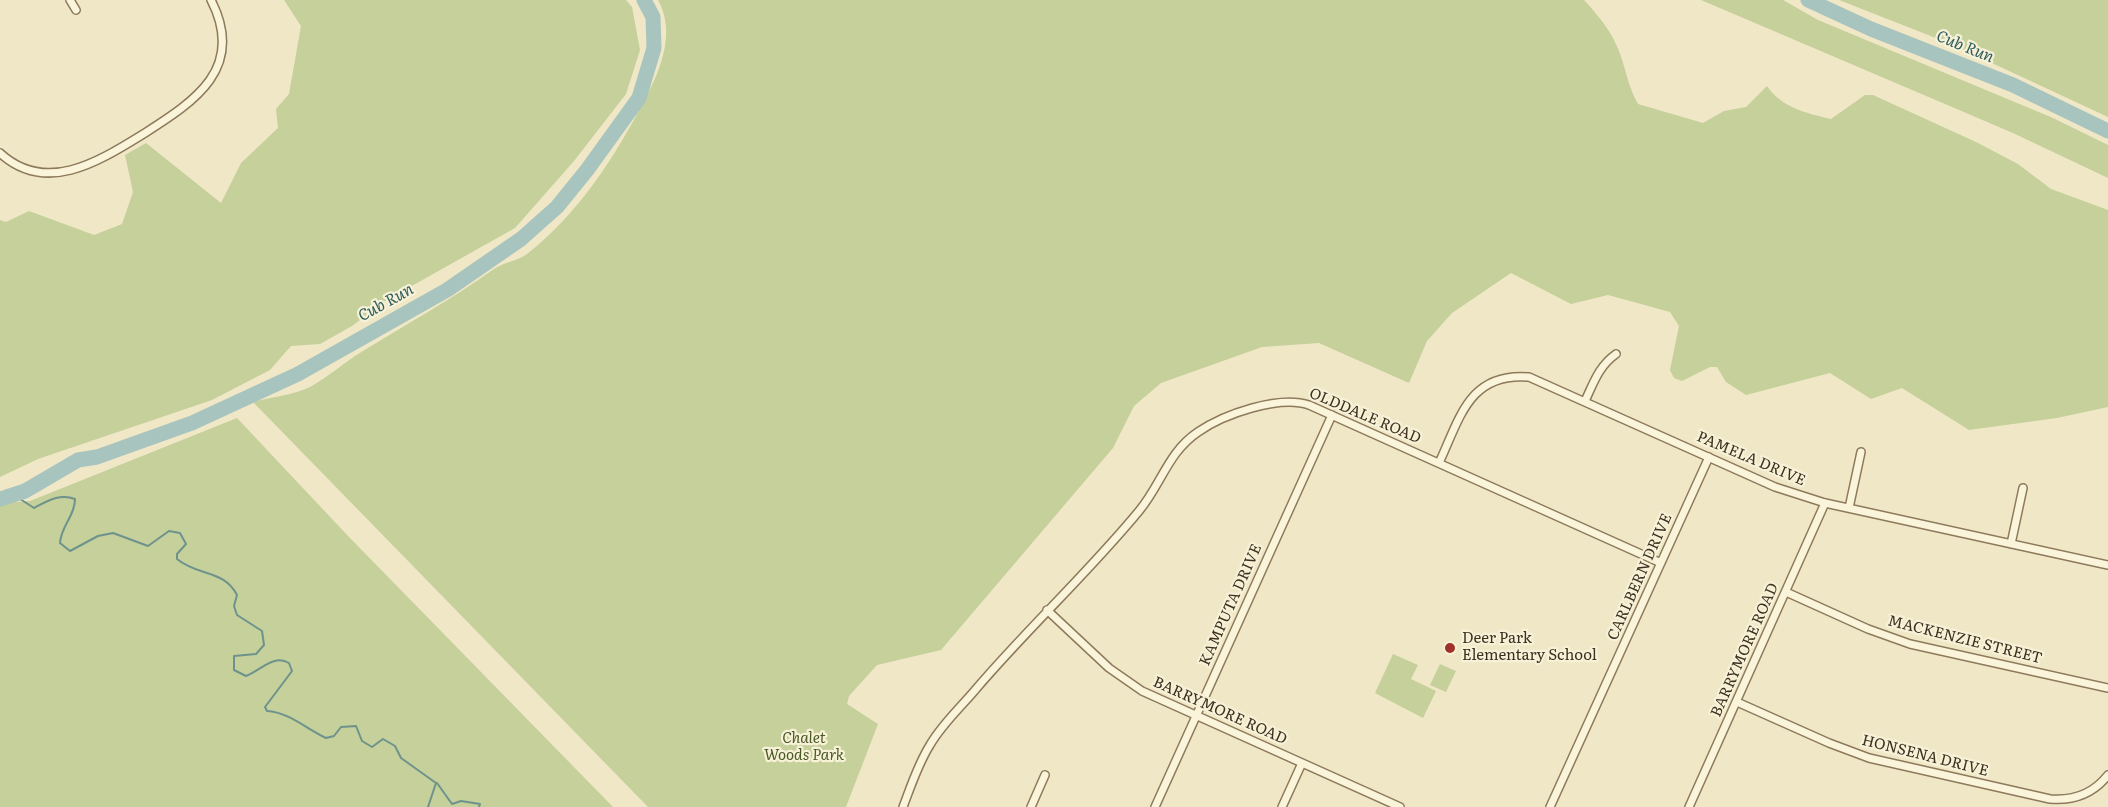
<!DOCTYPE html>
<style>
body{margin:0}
canvas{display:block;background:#f0e7c7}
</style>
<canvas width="2108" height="807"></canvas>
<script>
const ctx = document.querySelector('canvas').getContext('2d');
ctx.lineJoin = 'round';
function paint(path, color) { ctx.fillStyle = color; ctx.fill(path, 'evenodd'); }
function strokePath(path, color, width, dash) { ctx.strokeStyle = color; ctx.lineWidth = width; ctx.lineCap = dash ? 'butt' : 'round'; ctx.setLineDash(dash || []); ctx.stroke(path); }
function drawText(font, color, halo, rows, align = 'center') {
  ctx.font = font + ' Literata,serif'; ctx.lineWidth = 4.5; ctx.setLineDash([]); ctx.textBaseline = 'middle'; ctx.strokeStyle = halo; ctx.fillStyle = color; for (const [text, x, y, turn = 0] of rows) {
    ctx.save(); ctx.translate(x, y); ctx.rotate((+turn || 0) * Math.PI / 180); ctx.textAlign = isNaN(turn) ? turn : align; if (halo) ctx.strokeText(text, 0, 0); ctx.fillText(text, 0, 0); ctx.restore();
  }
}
const green = new Path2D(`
 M284,0H626L632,7L640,50L626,94L574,161L515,228L385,301L352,326L320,344L291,346L270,370L212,400L38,459L0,477V220L6,222L29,211L94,235L122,224L133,192L125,155L146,143L221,203L241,163L278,128L276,109L289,94L301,26Z
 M658,0H1584C1599,16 1611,31 1619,51C1626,69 1628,87 1638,104L1703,123L1724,111L1746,107L1767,86C1782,108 1806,113 1831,119L1865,95H1873L1976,142L2018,164L2051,189L2108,210V407L2057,418L1969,430L1902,388L1871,399L1830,373L1746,395L1726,382L1717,367H1710L1682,381L1674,378L1670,370L1679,326L1670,312L1608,295L1571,304L1511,273L1452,313L1427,341L1409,383L1319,343L1262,347L1161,383L1134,406L1113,448L941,650L877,665L849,696L847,704L878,724L846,807H648L253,402C270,397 294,395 310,387C328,377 345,362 363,351C407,324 452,299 494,269C504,262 518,261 527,254C579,213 615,157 645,99C661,69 676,32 658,0Z
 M1701,0H1783L1818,20L2053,118L2108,145V178L2013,133Z
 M1839,0H2108V117L1951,44Z
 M237,418L349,537L613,807H0V503L30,501Z
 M1393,654L1418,665L1411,679L1436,691L1423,718L1375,693Z
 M1440,664L1456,671L1446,692L1430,685Z`);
const stream = new Path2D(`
 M14,495L34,508C47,501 60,493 75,499C75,516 61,526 60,543L70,551L98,536L113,533L148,546L169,531L180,533L186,544L177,554V559C199,577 223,569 237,595L234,606L237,615L262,631L264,645L256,654L234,656V670L246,676C261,670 274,654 289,663L292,671L265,707L267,711C288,712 307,729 326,738L334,736L341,727L356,726L362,741L372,747L383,739L395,746L401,758L436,783L428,807
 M437,783L452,804L461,801L480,804L479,807`);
const river = new Path2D(`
 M1808,0L1871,29L2013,85L2108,131
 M0,499L25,491L78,460L97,457L192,423L298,374L447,290L521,239L557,207L587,170L639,98L654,48L653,17L644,0`);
const street = new Path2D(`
 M70,0L76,10
 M0,153C47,196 101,160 145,133C195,101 246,68 211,0
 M1585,401C1594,382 1599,366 1616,354
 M1439,463C1460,418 1469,372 1529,377L1775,487L1825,503L2108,565
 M1849,508L1861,452
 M2011,544L2023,488
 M1786,592L1868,629L1910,644L2108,688
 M1047,610L1109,668L1142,691L1400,807
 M1737,702L1829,743L1869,758L2050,799C2074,801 2093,794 2108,775
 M903,807C911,786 918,764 930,745C942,724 961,707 976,689C1028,628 1088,573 1139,511C1161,485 1168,452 1198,432C1224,414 1279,395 1309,405L1661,563
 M1031,807L1045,775
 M1155,807L1332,415
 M1282,807L1302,763
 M1550,807L1709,457
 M1689,807L1825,503`);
const markers = [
 [1450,648,6,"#9f3128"]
];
const streetNames = [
 ["OLDDALE ROAD",1365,416,23],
 ["PAMELA DRIVE",1751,459,23],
 ["CARLBERN DRIVE",1640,577,-66],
 ["KAMPUTA DRIVE",1231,605,-66],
 ["MACKENZIE STREET",1965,640,14],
 ["BARRYMORE ROAD",1745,650,-66],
 ["BARRYMORE ROAD",1220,711,24],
 ["HONSENA DRIVE",1925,756,14]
];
const poiNames = [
 ["Deer Park",1462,639],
 ["Elementary School",1462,656]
];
const parkNames = [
 ["Chalet",804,739],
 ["Woods Park",804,756]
];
const waterNames = [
 ["Cub Run",1965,47,22],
 ["Cub Run",386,303,-29]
];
paint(green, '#c5d09a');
strokePath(stream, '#6e938d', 2);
strokePath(river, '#a8c4be', 15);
strokePath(street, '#8d7a5b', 10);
strokePath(street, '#faf4db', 7);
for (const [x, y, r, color] of markers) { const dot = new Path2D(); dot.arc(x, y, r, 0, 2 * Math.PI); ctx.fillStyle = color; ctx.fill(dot); strokePath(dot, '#f7f1d7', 2); }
drawText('15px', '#3d301f', '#f7f1d7', streetNames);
drawText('15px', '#3d301f', '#f7f1d7', poiNames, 'left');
drawText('italic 15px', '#495a25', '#f7f1d7', parkNames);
drawText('italic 16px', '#2e5d5d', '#f7f1d7', waterNames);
</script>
